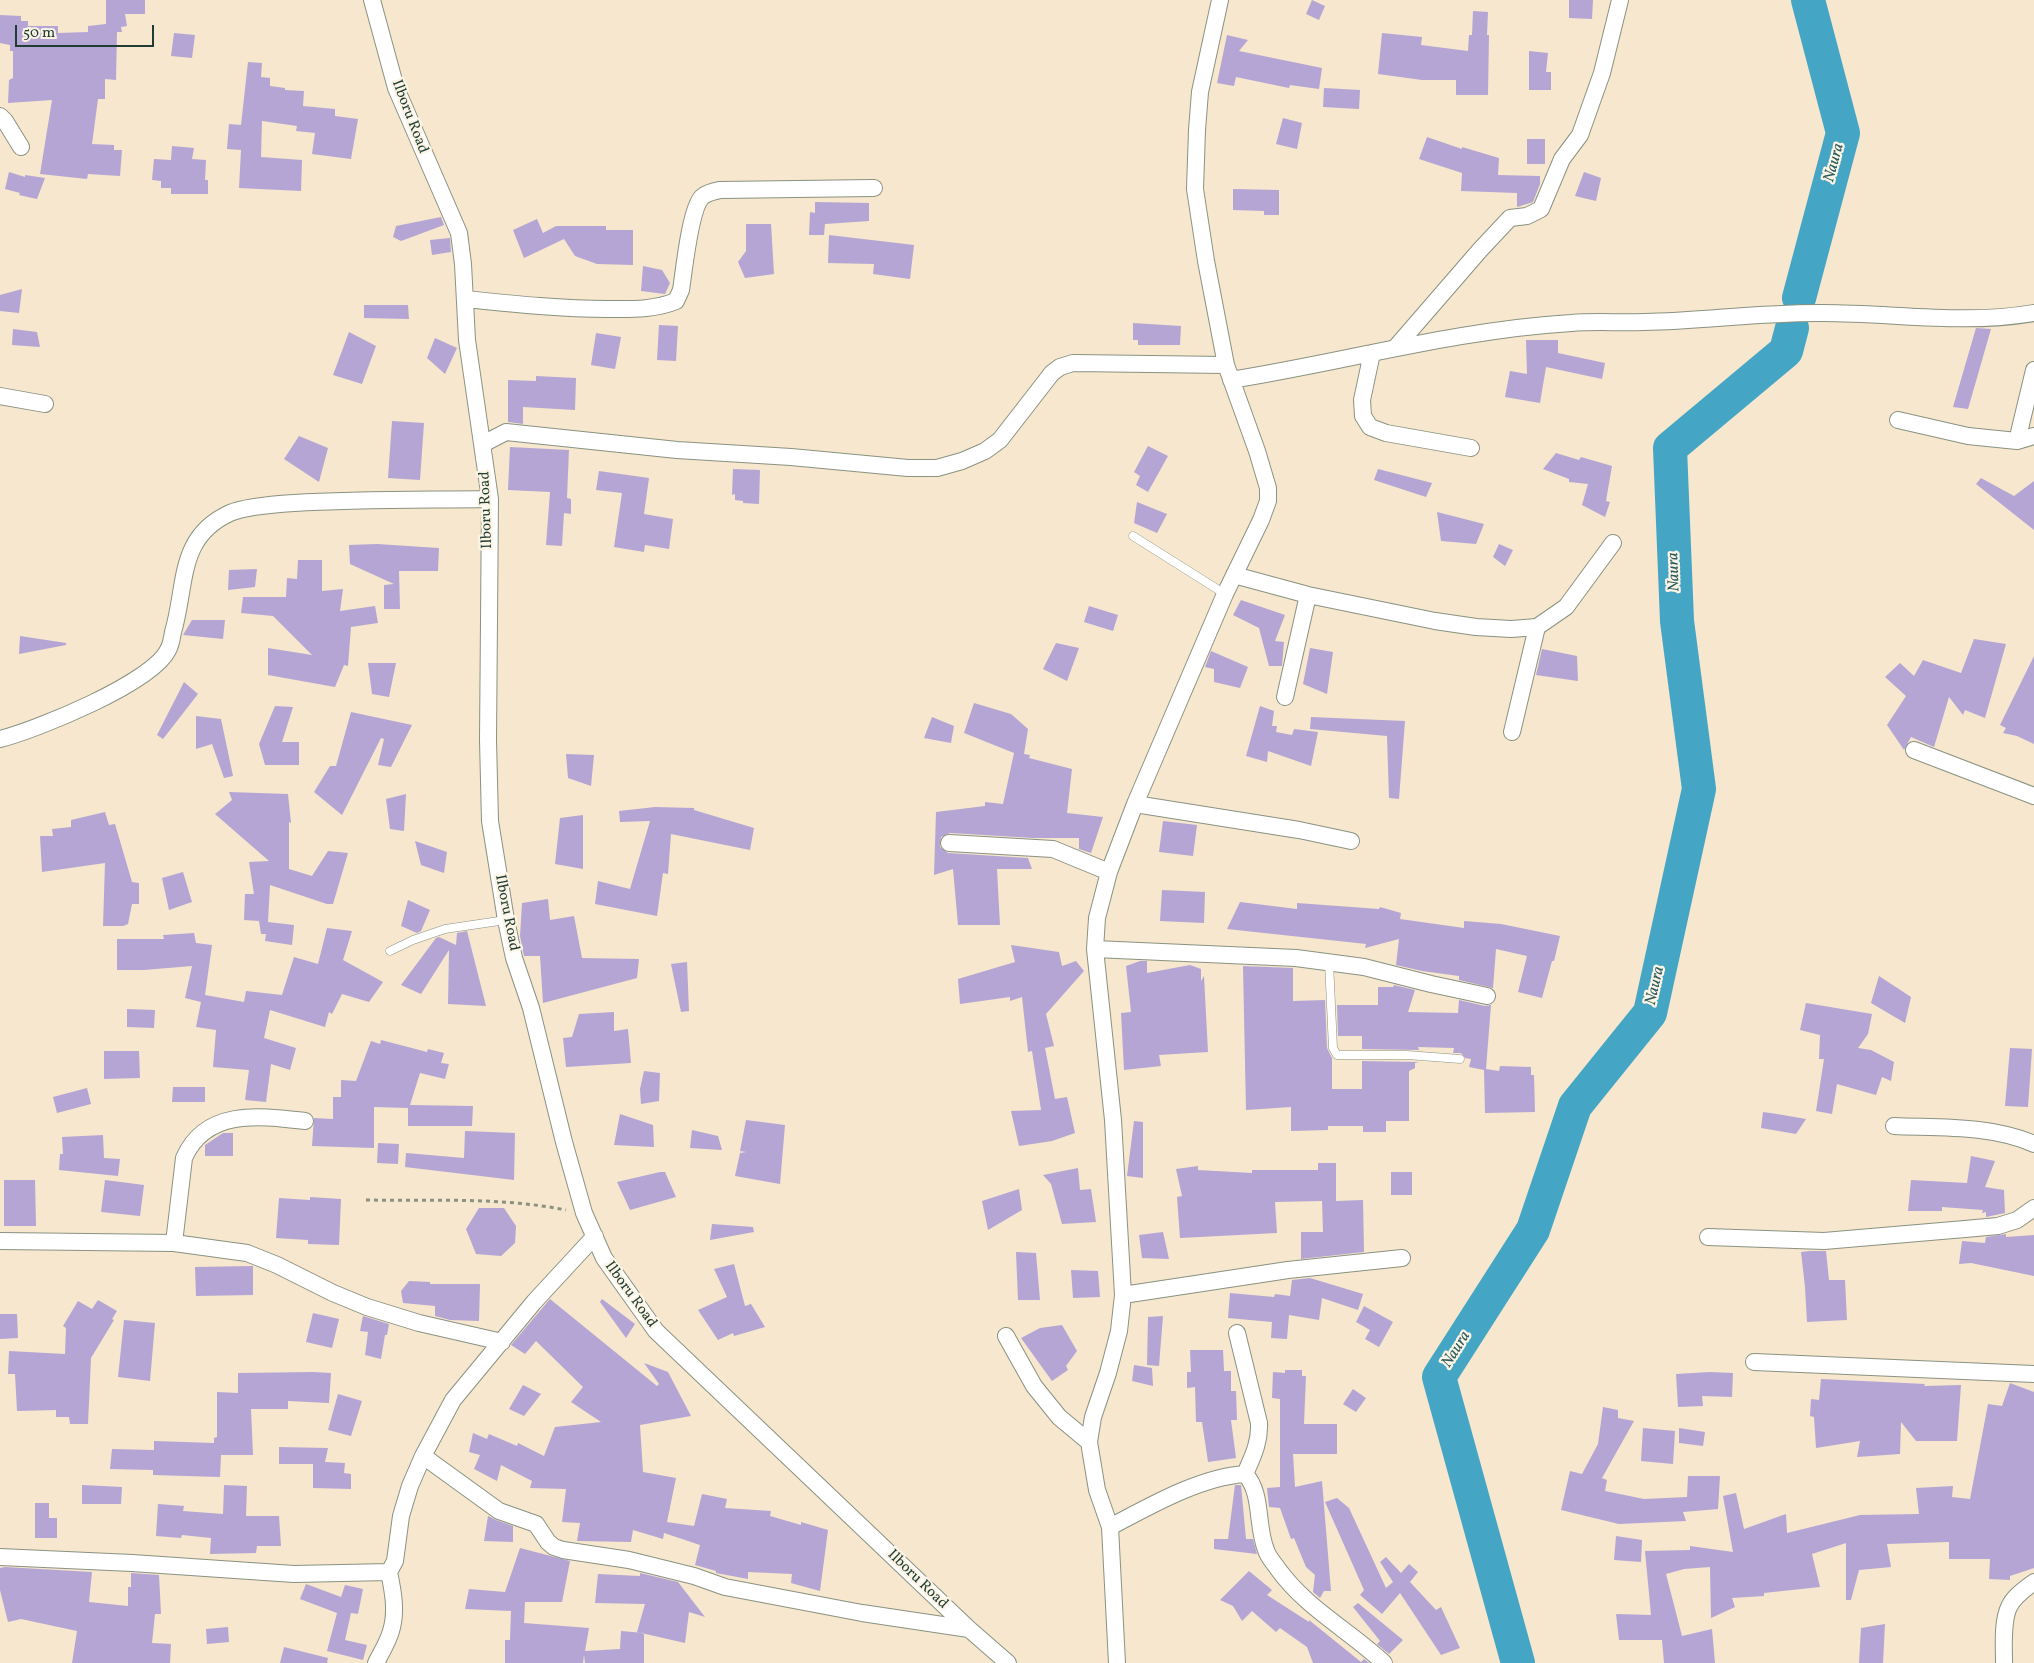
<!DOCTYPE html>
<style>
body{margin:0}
#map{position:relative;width:2034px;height:1663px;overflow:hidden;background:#f6e7ce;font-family:Vollkorn,serif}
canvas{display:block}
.scale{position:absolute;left:15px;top:25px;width:139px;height:22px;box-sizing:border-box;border:2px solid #1f3d34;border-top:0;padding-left:6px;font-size:15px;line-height:18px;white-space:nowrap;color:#1f3d34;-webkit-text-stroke:4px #fcf5e5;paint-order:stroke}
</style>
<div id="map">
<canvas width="2034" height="1663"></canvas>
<div class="scale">50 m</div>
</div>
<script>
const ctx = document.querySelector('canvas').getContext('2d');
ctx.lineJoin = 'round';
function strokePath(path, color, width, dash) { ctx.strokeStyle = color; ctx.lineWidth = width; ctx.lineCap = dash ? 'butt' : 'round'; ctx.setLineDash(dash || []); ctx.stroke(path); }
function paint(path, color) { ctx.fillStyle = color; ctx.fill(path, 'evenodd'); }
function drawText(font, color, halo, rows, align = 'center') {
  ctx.font = font + ' Vollkorn,serif'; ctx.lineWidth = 4.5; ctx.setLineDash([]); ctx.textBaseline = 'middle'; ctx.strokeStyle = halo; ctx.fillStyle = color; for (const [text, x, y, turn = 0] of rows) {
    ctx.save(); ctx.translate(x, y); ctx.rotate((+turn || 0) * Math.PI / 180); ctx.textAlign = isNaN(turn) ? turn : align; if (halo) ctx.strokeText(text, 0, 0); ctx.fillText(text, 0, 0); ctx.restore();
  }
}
const river = new Path2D(`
 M1799,298L1843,133L1808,0
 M1518,1663L1439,1377L1533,1230L1575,1106L1650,1013L1699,789L1677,621L1670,448L1786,351L1792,328`);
const building = new Path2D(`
 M106,0H145V14H125L127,26L121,27L122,32H117L116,80L105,79V99H98L92,144L114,145V150H122L120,176L88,174L87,179L40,174L52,100L8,103L9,80L13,78V51H10V45L0,43V15L21,16V21H28V26H58V33L88,32V26L106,24Z
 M1312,0L1325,6L1319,20L1306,14Z
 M1569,0H1593L1592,19L1569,18Z
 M1473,11L1488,12L1487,35H1489L1488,95H1456V80H1422L1378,74L1382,33L1422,37L1421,45L1468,51L1469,35H1472Z
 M174,33L195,35L192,58L171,56Z
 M1227,35L1248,40L1239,51L1322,68L1319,89L1290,85L1289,88L1236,77L1234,86L1217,83Z
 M1529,51L1548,53L1546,72H1551V90H1529Z
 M248,62L262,63L261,77L270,78V86L285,88V90L304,91L303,106L335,109V116L358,119L351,159L312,154L315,133L296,131L297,126L262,121L261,157L302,160L301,191L239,188L241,150L227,149L229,124L241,125Z
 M1324,88L1360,90L1359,109L1323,107Z
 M1283,118L1302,123L1297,149L1276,144Z
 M1427,137L1462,149V147L1499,158L1498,175L1540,176V184L1533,202L1517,207V193L1461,191L1462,173L1419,159Z
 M1527,139H1545V164H1527Z
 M172,146L194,148L192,159L206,160L205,180H208V194H171V188H161V181L152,180L154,159L171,160Z
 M9,172L25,177V175L45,178L37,199L19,195L20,193L5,189Z
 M1584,172L1601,178L1596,201L1575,196Z
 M1233,189L1279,190V215H1264V211L1233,210Z
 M815,202L869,203V221L825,224L824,235H809L810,212L815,213Z
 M441,217L444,225L401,241L393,237L396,226Z
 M537,219L543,233L556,226H606V230H633V265L597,264L575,256L564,239L524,258L513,230Z
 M746,224H771L774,274L745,278L738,262L746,251Z
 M829,235L914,245L910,279L873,274L874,264L828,263Z
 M450,238L451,252L432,255L430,240Z
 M643,266L662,270L670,283L665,294L641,291Z
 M22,289L19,313L0,311V295Z
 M364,305H408L409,319L364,318Z
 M1133,323L1181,326L1180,345H1138V340H1133Z
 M659,325L678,326L676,361L657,360Z
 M1976,328L1991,329L1968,409L1953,407Z
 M13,329L37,332L40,347L12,345Z
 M349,332L376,346L362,384L333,375Z
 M596,333L621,337L615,369L591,365Z
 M435,338L457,348L445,374L427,358Z
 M1526,340H1558V353L1605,363L1602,379L1546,367L1540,403L1505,397L1510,371L1527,374Z
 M536,376L576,378L575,410L523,407V424L508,422V380L536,381Z
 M392,421L424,423L420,480L388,478Z
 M299,436L328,448L319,482L284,459Z
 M1148,446L1168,456L1148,492L1136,485L1140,476L1134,472Z
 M510,447L569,450L567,498L571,499V514L564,513L562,546L546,545L550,492L508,490Z
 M1556,453L1579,460L1581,457L1612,466L1606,501L1610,502L1605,517L1582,505L1588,484L1569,482V479L1543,469Z
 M733,469L760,470L759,504L743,503V501L735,500V494L732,495Z
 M1378,469L1432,483L1426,497L1374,480Z
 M599,471L649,478L644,514L673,519L669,549L645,545L644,552L614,547L622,493L596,490Z
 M1981,478L2014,496L2034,481V530L1976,484Z
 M1137,502L1167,514L1157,533L1134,523Z
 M1437,512L1484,524L1476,544L1441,541Z
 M377,544L439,548L438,571H399L400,609H384V585L394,584L350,564L349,545Z
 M1499,544L1513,550L1505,566L1493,557Z
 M298,560H322V591L343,589L340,611L375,606L378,623L351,627L348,666L344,665L335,687L268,675V648L312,655L273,616L241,613L243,597H286L287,578L297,579Z
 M257,569L255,587L228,590L229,570Z
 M1241,600L1285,615L1275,641L1284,642L1282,666H1269L1259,628L1233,615Z
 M1089,606L1118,615L1113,631L1084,622Z
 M192,620H225L223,639L183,635Z
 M20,636L66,643V645L19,654Z
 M1974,639L2006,644L1985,718L1965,710L1963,715L1949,697L1934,747L1911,737L1904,750L1887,725L1906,696L1885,677L1900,663L1914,676L1923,660L1961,673Z
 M1056,643L1079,648L1067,681L1043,669Z
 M1310,648L1333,652L1327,694L1303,684Z
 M1542,649L1577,656L1578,681L1536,675Z
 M1211,651L1248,667L1240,688L1214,682V669L1205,667Z
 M2034,656V744L2017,736L2003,733L2006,728L2000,725Z
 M368,663H396L389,697L372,694Z
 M184,682L198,694L163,739L157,735Z
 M974,703L1011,714L1028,729L1024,754L1030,755L1029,758L1072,769L1067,813L1103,817L1091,853L1079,849V838H1033L950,833L941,837L940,847L948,853L1028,858L1032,869H997L1000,925H958L953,869L934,875L936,812L985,806V802L1003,804L1014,753L964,733Z
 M275,706L293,707L282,742H299V765H265L259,744Z
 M1260,706L1274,711L1272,726H1277L1276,732L1292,735L1294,729L1318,732L1311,766L1268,751L1267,762L1246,756Z
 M351,712L412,725L391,767L378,765L384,739L381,738L342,815L314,792L330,766H336Z
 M196,716L221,719L233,776L224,778L212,744L196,749Z
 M932,717L954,726L951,743L924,738Z
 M1311,717L1405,721L1399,799L1389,798L1387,736L1310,729Z
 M566,754L594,755L591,786L568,778Z
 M229,792L288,794L291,823L289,822V869L312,876L328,851L348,853L333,904H327L270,885L268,922L294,925L292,945L265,941L266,934H261L259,921L244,920L245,894H254L249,862L269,861L215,814L232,800Z
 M406,794L404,831L390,829L386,799Z
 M655,807L694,808V810L754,828L750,850L671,834L668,874L663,873L657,916L595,904L598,881L630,889L650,821L620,822L619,811Z
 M105,812L109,825L115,824L132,882L139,883V904H132L128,924L123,926H103L105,863L42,872L40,836H53L52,829L71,827V820Z
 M583,815V869L555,864L560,818Z
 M1163,821L1197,825L1193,856L1159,852Z
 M415,841L447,852L444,873L421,865Z
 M183,872L192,902L169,910L162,878Z
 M1162,890L1205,892L1204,923L1160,921Z
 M548,899L550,920L574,916L582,958L639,959L637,978L543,1003L540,956H524L520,936L522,903Z
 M408,900L430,910L421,931L417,933L401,926Z
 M1240,902L1297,909V903L1379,909L1380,907L1401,913L1400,919L1464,928V921L1501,924L1560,936L1554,961H1552L1542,998L1518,992L1527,956L1496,949L1493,988L1459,980V976L1422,971L1396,965L1399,939L1365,948L1366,944L1227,929Z
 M327,928L352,931L343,960L383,982L369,1002L342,994L332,1014L329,1012L325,1027L270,1010L264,1038L296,1048L290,1070L271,1064L266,1102L245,1100L249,1070L213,1067L216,1030L196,1027L201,1002L185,998L192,966L144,970H117V939H164L163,935L194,933L196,943L212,945L205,995L244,1002L246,991L282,995L294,957L318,964Z
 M467,931L486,1006L448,1004L449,950L421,994L401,985L436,938L439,937L456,945L457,933Z
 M1011,945L1059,952L1062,966L1076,961L1084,971L1046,1014L1054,1046L1045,1048L1055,1099L1067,1097L1075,1133L1052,1141L1019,1146L1011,1111L1041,1110L1032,1051L1028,1052L1022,997L1010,1001V997L960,1004L958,979L1015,962Z
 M1140,961H1147V973L1190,965L1201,969V981L1204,976L1208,1052L1159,1055L1161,1066L1124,1070L1121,1013L1131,1012L1126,966Z
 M687,962L689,1011L681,1012L671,964Z
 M1243,966L1293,968V1001L1325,1000L1327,1048L1332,1058V1089H1362V1061L1419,1062L1415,1063V1068L1409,1071V1121H1386V1132H1363V1126H1328V1130L1291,1131V1107L1246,1110Z
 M1879,976L1911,997L1905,1023L1871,1003Z
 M1394,985L1415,990L1408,1012L1458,1013L1459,1000L1485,1006L1491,1005L1486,1069L1499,1071L1500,1066L1531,1067V1075H1534L1535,1112L1485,1113L1484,1070L1469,1067L1471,1059L1465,1058L1461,1053H1453L1454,1048L1418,1047L1419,1050L1362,1049V1036H1338L1337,1005H1378V987H1393Z
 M1806,1003L1872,1014L1868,1034L1858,1048L1871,1050L1894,1062L1891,1081L1882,1077L1876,1095L1837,1084L1832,1114L1816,1111L1824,1059H1819L1820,1035L1800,1030Z
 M127,1009L155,1010L154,1028L127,1027Z
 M614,1012V1031L628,1029L631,1063L566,1067L563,1038L572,1037L579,1014Z
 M381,1040L427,1052L428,1049L444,1053L441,1063L449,1064L445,1079L420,1073L410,1105L473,1106L472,1126H408V1108L374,1107V1148L312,1146L314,1118L333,1119V1097H341V1080L356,1081L371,1041L380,1044Z
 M2010,1048L2032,1049L2028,1107L2005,1106Z
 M104,1051H139L140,1078L104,1079Z
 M644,1071L660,1073L659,1101L641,1104L640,1089Z
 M173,1087H205V1102H172Z
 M87,1088L91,1104L57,1113L53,1097Z
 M1763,1112L1777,1114L1806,1119L1796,1134L1761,1128Z
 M620,1114L653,1125L654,1147L614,1145Z
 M746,1120L785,1125L780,1184L735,1176L740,1153L746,1152L740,1151Z
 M1134,1121L1143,1122V1178L1127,1176Z
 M692,1130L718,1136L722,1150L690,1148Z
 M465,1131L515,1133L514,1180L405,1167L406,1153L464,1158Z
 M223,1133H233V1156H205V1145Z
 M103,1135L104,1158L120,1159L118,1176L59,1170L60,1154H63L62,1137Z
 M378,1143L399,1144L398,1164L377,1163Z
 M1971,1156L1995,1161L1985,1187L2004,1190L2005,1213L1986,1217V1212L1982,1213L1983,1210L1942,1207V1211H1908L1911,1180L1967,1183Z
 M1318,1163H1336V1201L1363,1200L1364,1252L1301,1259V1232H1323L1322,1201L1275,1202L1277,1233L1180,1238L1177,1197L1182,1196L1176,1169L1198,1166V1170L1252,1173V1170H1318Z
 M1078,1168L1080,1190L1091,1189L1096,1222L1062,1224L1051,1184L1043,1175Z
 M660,1172H665L676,1197L630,1210L617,1182Z
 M1391,1172H1412V1195H1391Z
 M4,1180H35L36,1226H4Z
 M105,1180L144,1185L140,1216L101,1212Z
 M1019,1189L1022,1210L988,1230L982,1201Z
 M310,1197L341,1199L339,1245L308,1244V1240L276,1238L279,1198L310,1200Z
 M479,1208H504L516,1226L515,1243L501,1256L476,1254L466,1229Z
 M712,1224L753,1227L754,1232L710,1240Z
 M1163,1232L1169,1259L1142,1258L1139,1235Z
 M2006,1234V1237L2034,1235V1276L1971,1263L1959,1264L1962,1241L1985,1243L1986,1237Z
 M1810,1251H1826L1829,1280H1845L1847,1320L1807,1322L1805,1287L1801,1252Z
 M1016,1252L1036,1253L1040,1300H1018Z
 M734,1264L745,1306L751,1304L765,1327L734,1336L733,1333L718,1340L698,1310L727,1297L714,1269Z
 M253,1266V1295L196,1296L195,1267Z
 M1071,1270L1098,1271L1100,1297L1073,1298Z
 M1310,1278L1363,1294L1358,1310L1322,1298L1319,1320L1289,1315L1287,1339L1271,1338L1272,1322L1228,1318L1230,1293L1274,1297L1275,1294L1290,1296L1292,1280Z
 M409,1281L430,1282V1284H480L479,1321L450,1320L435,1316V1306L403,1303L401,1291Z
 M550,1299L657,1386L659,1384L644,1363L668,1372L691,1416L640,1425L643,1472L676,1478L667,1522L694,1526L702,1494L727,1499L725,1508L771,1511L770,1516L801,1525V1522L828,1530L820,1591L791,1583L792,1574L748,1572V1579L716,1573V1571L695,1565L700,1545L664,1533L663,1539L633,1530L631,1542L577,1541L580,1523L562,1522L566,1489L530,1488L532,1481L501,1465L497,1481L474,1469L480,1455L469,1452L473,1433L487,1439L489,1434L517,1446L518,1443L544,1456L555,1427L601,1422L571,1402L583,1387L536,1341L525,1354L511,1345Z
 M602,1299L635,1324L626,1338L600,1302Z
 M98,1300L117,1311L112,1319L114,1320L91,1358L88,1424H70L69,1417H56V1410L17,1411L15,1374H8L9,1351L65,1354L66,1328L63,1326L78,1301L92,1309Z
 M1364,1306L1393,1322L1379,1347L1365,1339L1370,1330L1356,1322Z
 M313,1313L339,1319L332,1348L306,1342Z
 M0,1314H17L18,1338L0,1339Z
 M363,1316L389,1324L387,1335H385L381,1359L365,1355L368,1332L360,1331Z
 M1163,1316L1159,1366L1147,1365L1148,1317Z
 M124,1320L155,1323L150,1381L118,1377Z
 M1062,1325L1077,1351L1066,1366L1068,1370L1052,1381L1021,1338L1040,1328Z
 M1190,1350H1223L1224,1371H1231V1391H1236L1237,1420H1231L1236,1458L1208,1462L1202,1422H1196L1195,1387L1187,1388V1372H1191Z
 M1134,1365L1152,1368L1153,1386L1132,1381Z
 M1285,1370H1302V1376H1306L1304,1424H1337V1454H1293L1295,1487L1322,1481L1331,1591H1324L1320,1598L1313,1592L1315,1575L1306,1567L1294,1538L1291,1539L1280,1508L1269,1507L1267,1488L1280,1487V1399L1272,1398L1273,1372L1285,1373Z
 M313,1372L331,1373L329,1403L288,1401V1409H251L253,1455H221L220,1477L153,1475V1470L110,1469L112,1449L154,1450V1441L214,1443V1438L217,1437V1392L238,1393V1373Z
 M1710,1372L1733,1373L1732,1397L1702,1396L1703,1406L1678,1407L1676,1374Z
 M1821,1379L1925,1384L1924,1386L1961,1385L1957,1441H1916L1901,1422L1900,1454L1857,1457L1860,1441L1816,1448L1814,1417L1810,1416L1811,1399L1819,1400Z
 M2010,1383L2034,1392V1568L2010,1576V1580L1989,1579L1990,1559H1949V1542L1887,1544L1891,1567L1859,1570L1851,1600H1846V1543L1812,1554L1820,1587L1764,1593V1596L1732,1598L1735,1607L1711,1618L1710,1567L1684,1569L1666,1574L1682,1636L1712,1629L1715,1663H1664L1662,1640H1619L1616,1614L1651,1615L1645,1551L1690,1550V1546L1733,1552L1723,1496L1736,1493L1744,1529L1786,1514L1787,1533L1860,1515L1919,1514L1916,1488L1953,1486L1952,1497L1970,1499L1988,1404L2002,1406Z
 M523,1385L541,1394L524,1416L509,1409Z
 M1353,1389L1366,1398L1356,1412L1343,1404Z
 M338,1394L362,1401L351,1436L328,1430Z
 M1603,1407L1618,1410V1418L1634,1421L1602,1478L1607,1480L1605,1491L1644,1499L1687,1497L1688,1476H1720L1718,1509L1683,1512L1686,1521L1619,1524L1561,1510L1570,1471L1582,1474L1598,1444Z
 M1643,1428L1675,1431L1673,1464L1641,1461Z
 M1679,1428L1705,1432L1703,1446L1679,1443Z
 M279,1447L328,1448L325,1462L345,1463L344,1473L351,1474V1489L313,1488V1464H279Z
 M82,1485L122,1487L121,1504H82Z
 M224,1485L247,1486L246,1516H279L281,1546H257L256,1553L210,1554L211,1538L182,1535L181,1538L156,1536L158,1504L184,1506L183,1511L223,1514Z
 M1235,1485H1241L1246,1539H1253L1257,1554L1214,1549V1539H1228Z
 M1337,1498L1349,1508L1386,1588L1393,1582L1380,1562L1386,1557L1401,1573L1409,1564L1418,1572L1410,1582L1436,1610L1441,1607L1460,1648L1441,1655L1400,1593L1382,1614L1360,1595L1364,1590L1325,1502Z
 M35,1503H49V1518H57V1538H35Z
 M488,1516L496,1520L513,1526V1542L484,1541Z
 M1616,1536L1642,1540L1641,1562L1614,1560Z
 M520,1548L570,1561L562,1602H525L524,1623L589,1628L585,1651L620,1649L621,1631L644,1633V1663H585L584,1655L583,1663H505V1640H510L511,1611L465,1609L469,1589L505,1592Z
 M5,1567L92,1572L89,1602L128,1606V1587H131V1573L159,1575L161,1614H155L152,1643L171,1644L170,1663H72L77,1631L21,1619L8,1622L0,1590V1568Z
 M1249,1571L1272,1590L1267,1595L1309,1622V1620L1361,1662L1364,1659L1369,1663H1313L1307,1647L1280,1628L1276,1632L1252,1611L1242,1621L1233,1606L1220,1600Z
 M640,1573L678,1582L705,1617L689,1612L685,1643L637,1632L645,1604L595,1603L598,1574L640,1576Z
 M306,1584L341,1597L345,1585L363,1589L358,1614L351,1613L345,1640L367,1645L363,1660L327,1651L337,1613L300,1599Z
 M1358,1603L1403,1640L1389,1654L1377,1644L1380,1641L1353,1607Z
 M1885,1624L1883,1663H1859L1861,1628Z
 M228,1627L229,1642L207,1644L206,1629Z
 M284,1647L328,1658L327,1663H280Z`);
const path = new Path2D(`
 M366,1200C433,1201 501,1197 566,1210`);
const service = new Path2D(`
 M1133,536L1225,594
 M390,951L413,940L445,929L506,920
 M1329,962L1333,1048L1337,1055H1407L1460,1059`);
const minor = new Path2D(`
 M372,0L396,88L459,233L463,264L467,340L490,499L488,740L490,821L506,920L514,958L531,1008L564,1142L584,1213L604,1258L656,1331L969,1629L1008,1663
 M0,116L5,121L21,147
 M466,299C514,304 560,309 608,309C632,309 654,310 676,301L681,290C684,271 690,209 702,197C707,193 714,191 720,190L874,188
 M1396,347L1480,250L1510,218L1527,216L1541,209L1562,159L1580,135L1602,73L1620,0
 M1372,353L1362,400L1363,416L1370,427L1386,433L1471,448
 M1231,380C1344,362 1456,330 1571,323C1595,321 1620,323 1644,322C1704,321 1763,312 1823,313C1894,313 1964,325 2034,313
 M0,396L45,404
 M1898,420L1968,436L2017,441L2034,436
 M2017,441L2034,370
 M483,444L506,432L677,450L791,457L908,468H937L962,461L985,451L1000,440L1052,373L1060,367L1073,363L1226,365
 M1234,575L1308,595L1435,621L1476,627L1511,629L1537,627L1566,607L1613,543
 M1285,697L1308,595
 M1512,732L1537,627
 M0,739C36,730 152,683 168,650C171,645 172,638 173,632C187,585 177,537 230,513C244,507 278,504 294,503C359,499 424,500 490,499
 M1914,750L2034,796
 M1135,804L1299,830L1351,841
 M949,843L1053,849L1109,872
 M1095,949L1296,958L1364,967L1431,984L1487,996
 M1894,1126C1940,1128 1991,1125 2034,1144
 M1708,1237L1824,1241L1965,1229L1998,1226L2017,1220L2034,1208
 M0,1241L174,1243L247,1253L277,1265L333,1293L367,1307L419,1323L502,1342
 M174,1243L184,1158C206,1108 261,1116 305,1121
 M1123,1295L1288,1270L1402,1258
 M1237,1333L1259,1423C1260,1442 1253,1456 1245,1474
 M1006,1336L1034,1386L1059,1417L1089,1442
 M1754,1362L2034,1374
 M423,1456L499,1511L536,1524L548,1542L554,1547L563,1550L629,1560L694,1576L725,1587L862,1613L969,1629
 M1110,1527C1150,1506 1200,1477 1245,1474C1263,1493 1256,1526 1266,1550C1268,1557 1274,1563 1278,1569C1307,1609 1349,1630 1384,1663
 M0,1557L132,1563L294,1574L389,1572L395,1561L401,1516L410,1486L423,1456L453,1400L534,1302L595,1236
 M376,1663C381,1653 388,1642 391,1631C397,1612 393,1591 389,1572
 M1117,1663L1110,1527L1097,1490L1089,1442L1093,1417L1108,1373L1119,1331L1123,1295L1113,1120L1095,949L1097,918L1109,872L1135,804L1225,594L1261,520L1268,501V488L1257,451L1226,365L1206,261L1195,189L1197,130L1200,92L1220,0
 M2004,1663C2004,1647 2002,1621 2009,1607C2014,1596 2025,1589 2034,1582`);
const streetNames = [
 ["Ilboru Road",409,117,69],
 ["Ilboru Road",487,510,-92],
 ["Ilboru Road",506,913,79],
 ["Ilboru Road",630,1295,54],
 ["Ilboru Road",917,1580,44]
];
const waterNames = [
 ["Naura",1835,163,-75],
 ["Naura",1675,572,-92],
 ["Naura",1656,986,-77],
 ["Naura",1457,1350,-58]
];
strokePath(river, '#44a6c4', 34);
paint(building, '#b5a5d4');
strokePath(service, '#8a9281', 9);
strokePath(minor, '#8a9281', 18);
strokePath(path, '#8a9281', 3, [4, 4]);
strokePath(service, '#fff', 8);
strokePath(minor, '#fff', 16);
drawText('15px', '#1f3d34', '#fcf5e5', streetNames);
drawText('italic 16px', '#2a5c5f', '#fcf5e5', waterNames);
</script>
